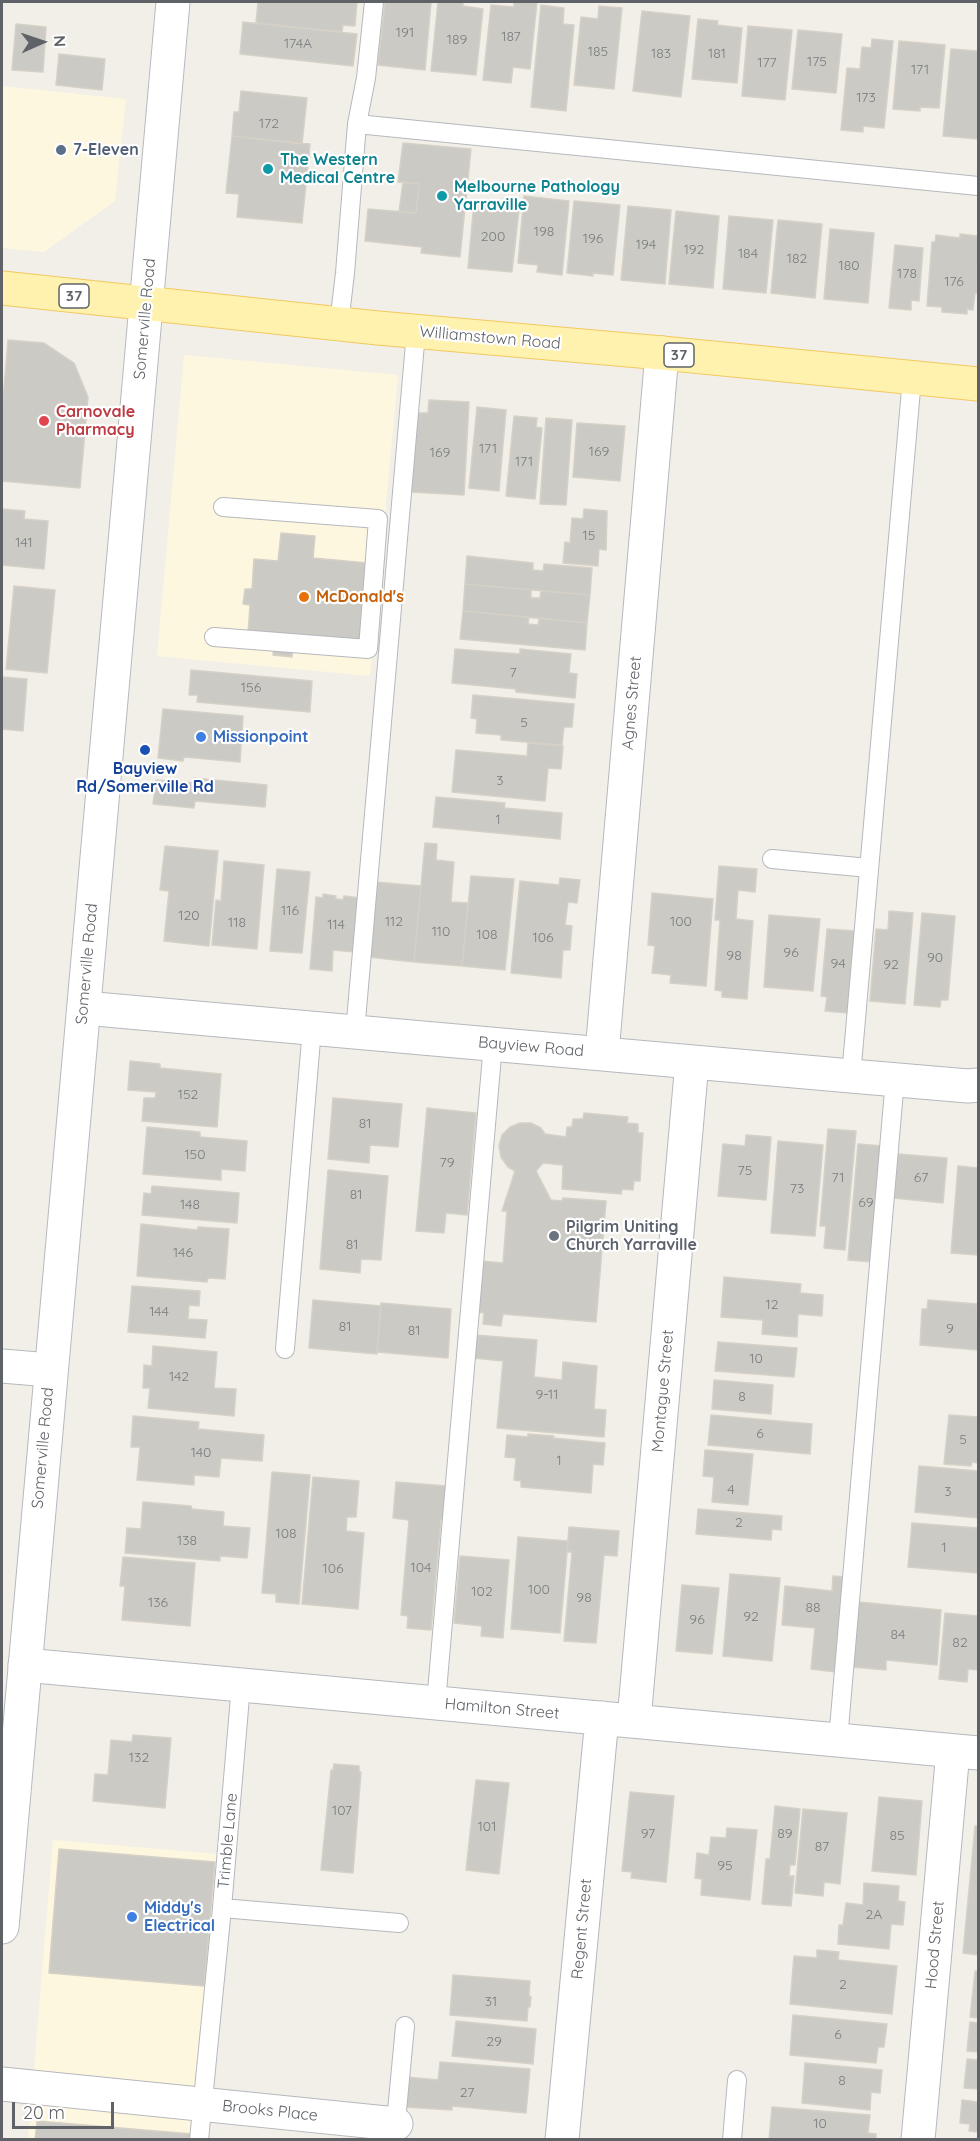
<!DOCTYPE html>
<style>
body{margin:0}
#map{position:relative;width:980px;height:2141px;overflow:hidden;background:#f1efe8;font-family:Quicksand,sans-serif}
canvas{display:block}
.frame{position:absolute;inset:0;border:3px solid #5f6368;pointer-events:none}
.north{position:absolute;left:12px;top:12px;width:60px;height:60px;-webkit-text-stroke:4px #fff;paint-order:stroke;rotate:87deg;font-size:16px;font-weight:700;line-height:24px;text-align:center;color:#5f6368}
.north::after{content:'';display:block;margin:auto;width:21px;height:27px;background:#5f6368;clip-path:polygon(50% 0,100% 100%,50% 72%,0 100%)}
.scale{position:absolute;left:12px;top:2102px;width:102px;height:27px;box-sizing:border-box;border:3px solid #5f6368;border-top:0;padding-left:8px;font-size:18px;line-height:21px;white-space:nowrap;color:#5f6368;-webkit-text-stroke:4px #fff;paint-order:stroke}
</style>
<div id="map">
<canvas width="980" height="2141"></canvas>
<div class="frame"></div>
<div class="north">N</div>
<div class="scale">20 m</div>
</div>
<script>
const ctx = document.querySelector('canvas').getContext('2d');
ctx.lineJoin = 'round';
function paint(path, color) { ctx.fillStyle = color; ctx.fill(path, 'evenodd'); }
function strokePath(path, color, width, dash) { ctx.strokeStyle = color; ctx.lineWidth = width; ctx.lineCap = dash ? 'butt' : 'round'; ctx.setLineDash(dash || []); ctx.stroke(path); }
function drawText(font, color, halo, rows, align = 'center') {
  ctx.font = font + ' Quicksand,sans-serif'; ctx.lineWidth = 4.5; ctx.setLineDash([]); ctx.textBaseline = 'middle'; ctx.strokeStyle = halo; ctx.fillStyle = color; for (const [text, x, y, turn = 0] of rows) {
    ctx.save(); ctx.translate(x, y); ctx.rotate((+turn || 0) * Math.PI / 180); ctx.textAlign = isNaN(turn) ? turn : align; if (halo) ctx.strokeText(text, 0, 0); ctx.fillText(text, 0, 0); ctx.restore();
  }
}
const commercial = new Path2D(`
 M2,86L126,99L115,201L44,252L2,248Z
 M184,355L398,375L370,676L157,656Z
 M53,1840L218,1854L193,2139L28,2140Z`);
const building = new Path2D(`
 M258,2H357L355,26L343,25L342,32L256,23Z
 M385,2H431L425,70L378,65Z
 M438,2H463V6L483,9L476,75L431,71Z
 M514,2H537L530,69L513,67L511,83L483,80L491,5L514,7Z
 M541,5L564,8L563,24L574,25L566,111L531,107Z
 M599,6L622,8L614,89L574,85L581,17L598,19Z
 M642,11L690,16L681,97L633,91Z
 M698,19L718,21L717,25L742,28L737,83L692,79Z
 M243,22L357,34L353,66L240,54Z
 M16,24L46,27L43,72L12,70Z
 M748,26L792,30L785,100L742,96Z
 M798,30L842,34L836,93L792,89Z
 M872,39L893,41L884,128L863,126V132L841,130L847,68L860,69L862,47L871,48Z
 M899,41L945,45L939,108L920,107V111L893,109Z
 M951,49L978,51V139L943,136Z
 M59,54L105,59L102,90L56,85Z
 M241,91L307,98L302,144L232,136L234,112H239Z
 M232,136L310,144L302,223L237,217L239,194L226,193Z
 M403,143L471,149L460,257L421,253L422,247L365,241L368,209L416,213L419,184L398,182Z
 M403,182L419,184L416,213L399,212Z
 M524,196L569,201L562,275L537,272L538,265L518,263Z
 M504,199L520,201L512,272L468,268L474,202L503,205Z
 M574,201L620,205L613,275L593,273V276L567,273Z
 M628,206L671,210L665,284L621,280Z
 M676,211L719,216L713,288L669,284Z
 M729,216L773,220L766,293L723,289Z
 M778,220L822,224L815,298L771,293Z
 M830,229L874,233L868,303L824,299Z
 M960,234L978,236L977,293H975L973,310L967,309V314L942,312V307L927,306L932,242H935L936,235L960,238Z
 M895,245L923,248L919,301L911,300V310L889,308Z
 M8,340L44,343L74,363L88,397L80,488L2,481V412Z
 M429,400L469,402L464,495L411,492L416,413H428Z
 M477,407L506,410L499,491L469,488Z
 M514,416L537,418L536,427L542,428L535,499L506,496Z
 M546,418L572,420L566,505L540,504Z
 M577,423L625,426L620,481L573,477Z
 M2,509L25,511L24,519L48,521L44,569L2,565Z
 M584,509L607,511L606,550L599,549L598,566L563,563L565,542L570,543L572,518L583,519Z
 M281,533L315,536L313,558L368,563L360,644L294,638L292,657L273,655L275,637L248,634L250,605L243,604L245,589H252L254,559L278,561Z
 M467,556L533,563V570L543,571L544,564L592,568L590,595L465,584Z
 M465,584L531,590V598H540L541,591L590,595L587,623L463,611Z
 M14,586L55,590L47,673L6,669Z
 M463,611L529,617L528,624L538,625L539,618L587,623L585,650L460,639Z
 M455,649L520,654V649L571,654L569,673L577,674L575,698L516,692V689L452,683Z
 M191,670L312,681L310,712L197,702L198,695H189Z
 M2,677L27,679L23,731L2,729Z
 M473,695L574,704L572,727H564L562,745L501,740V735L476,733L477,719L471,718Z
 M163,709L243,716L240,762L184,757L183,761L158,758Z
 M528,743L563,746L561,769L548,768L545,801L452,792L456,750L527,756Z
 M194,778L267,785L265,807L195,801L194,808L153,804L156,780L194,783Z
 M436,797L505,803L504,808L562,813L560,839L433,827Z
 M425,843L437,844L436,860L454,862L451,902L468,903L462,966L414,962Z
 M165,846L218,851L209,946L164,941L169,891L160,890Z
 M224,861L264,865L257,949L212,945L216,900L221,901Z
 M719,866L757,869L755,892L738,890L736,919L753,921L747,999L722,997V991L715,990L720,920H715Z
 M277,869L310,872L302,953L270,951Z
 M471,876L514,879L505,970L462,966Z
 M560,878L580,880L577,903L568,902L565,925L572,926L570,950H563L561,978L511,973L520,881L559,885Z
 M375,882L421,886L414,962L368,957Z
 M652,893L713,899L706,986L670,983L671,975L652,973L655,946L648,945Z
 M323,894L336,896L335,899H338L343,900L344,896L360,898L355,952L333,950L332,971L310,969L316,897L323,898Z
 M889,911L913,913L905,1004L870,1001L876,929L888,930Z
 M922,913L955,916L948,1000H941L940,1007L914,1005Z
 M769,915L820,919L813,991L764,987Z
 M827,929L855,931L848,1013L825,1011L827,997L821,996Z
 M130,1061L160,1064V1068L221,1074L217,1127L142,1121L144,1098H155L156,1092L128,1090Z
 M333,1098L402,1104L398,1147L370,1145L369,1163L328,1159Z
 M427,1108L476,1113L467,1215L446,1213L444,1233L416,1231Z
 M584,1113L628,1117L627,1123L638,1124V1133H643L640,1181H634L633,1190L622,1189L621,1194L562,1189L563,1165L543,1163L536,1171L551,1200L562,1201L563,1198L606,1201L596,1322L503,1314L501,1326L483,1324L484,1313L477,1312L481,1261L503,1263L507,1211H502L515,1171L508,1167L501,1157L499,1146L502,1135L510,1127L520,1123H531L541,1128L545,1134L566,1137L567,1127H572L573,1119H583Z
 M147,1127L200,1132V1137L247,1141L245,1171L221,1169V1180L143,1174Z
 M828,1129L856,1131L845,1250L824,1248L826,1226H820Z
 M746,1135L771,1137L766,1200L718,1196L723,1144L745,1146Z
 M778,1141L823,1145L815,1236L771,1233Z
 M858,1144L883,1146L873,1262L848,1260Z
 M898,1154L947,1158L943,1203L894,1198Z
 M958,1166L978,1168V1255L951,1253Z
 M328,1170L388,1176L381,1260L361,1259L360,1273L320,1269Z
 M152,1186L239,1193L237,1223L142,1215L144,1193L151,1194Z
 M141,1224L197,1230L198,1227L229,1229L225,1279L208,1278L207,1282L137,1276Z
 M724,1277L801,1284L800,1293L823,1295L822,1316L798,1314L797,1337L762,1334L763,1320L721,1317Z
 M132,1286L200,1291L199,1306L189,1305L188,1319L207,1320L205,1338L128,1332Z
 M313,1300L381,1306L377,1354L309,1348Z
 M928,1300L977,1304L978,1350L920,1345L922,1309H927Z
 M381,1303L451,1309L448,1358L377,1352Z
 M475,1335L537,1340L534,1377L562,1380L563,1362L597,1366L594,1409L606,1410L604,1437L497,1428L503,1361L473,1358Z
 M718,1342L797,1348L794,1377L715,1371Z
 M153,1346L217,1352L214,1388L236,1389L234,1416L148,1408L150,1388H143L144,1365L152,1366Z
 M714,1380L773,1385L771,1414L712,1409Z
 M711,1415L812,1424L810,1454L708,1445Z
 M949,1415L978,1417V1463L972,1462L971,1466L944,1464Z
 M133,1416L199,1422L198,1429L264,1435L262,1461L221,1458L219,1477L194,1475V1485L137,1480L140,1447H131Z
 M528,1434L554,1436L553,1438L605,1443L603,1465L593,1464L591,1493L521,1487V1481L514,1480L516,1458L505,1457L507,1435L528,1437Z
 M705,1450L753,1454L748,1505L712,1502L714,1477L703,1476Z
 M919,1466L978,1471V1518L915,1512Z
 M272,1472L310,1475L299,1604L276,1602V1594L262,1593Z
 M313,1477L359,1481L356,1517H347L346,1531L364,1533L358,1609L302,1604Z
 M396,1482L446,1486L444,1519H441L431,1630L407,1628L408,1616L401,1615L409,1520L393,1518Z
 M143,1502L191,1506L192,1509L224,1512L223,1526L250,1528L247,1558L220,1556V1561L125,1553L127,1528L141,1529Z
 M698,1509L782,1516L781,1530L772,1529L771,1540L696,1534Z
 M912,1523L978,1528V1573L908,1567Z
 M569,1527L619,1531L617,1556L604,1555L596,1643L564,1641L572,1552H567Z
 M518,1537L568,1541L560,1633L511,1629Z
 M460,1556L509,1560L503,1638L481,1636L482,1626L454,1623Z
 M123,1557L195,1563L190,1626L122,1620L125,1586H120Z
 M730,1574L780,1578L772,1661L723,1656Z
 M833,1576L845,1577L836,1672L811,1669L815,1628L782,1625L785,1586L832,1591Z
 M682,1585L719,1588L712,1654L676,1651Z
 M859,1602L941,1610L937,1665L886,1660V1670L853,1667Z
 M945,1613L978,1616V1670L968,1669L967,1682L939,1679Z
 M133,1735L171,1738L165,1808L93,1801L95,1774L108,1775L111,1740L132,1742Z
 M334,1764L359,1766V1772H361L353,1873L321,1870L331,1770H333Z
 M476,1780L509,1783L499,1874L466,1870Z
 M630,1792L674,1796L666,1882L631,1878L632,1872L622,1871Z
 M879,1797L922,1801L916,1875L872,1871Z
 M775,1806L800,1809L795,1865H790L789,1876H794L791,1906L762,1904L766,1859H770Z
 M803,1809L847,1813L840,1884L824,1882L823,1896L795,1893Z
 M975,1826H978V1955L963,1953Z
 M727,1828L757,1830L750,1900L701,1895L702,1879L695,1878L697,1853L709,1855L711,1837L726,1838Z
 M59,1849L215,1862L204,1986L49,1973Z
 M864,1883L899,1886L898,1901L905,1902L903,1925L891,1924L889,1949L838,1944L839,1925H843L846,1903L863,1905Z
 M817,1950L839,1952L838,1960L897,1966L892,2014L790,2004L794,1956L817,1958Z
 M975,1971H978V2018L970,2017Z
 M453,1975L530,1981L529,1996L531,1997L530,2007H528L527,2021L450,2015Z
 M793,2015L887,2024L884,2047H878L876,2063L790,2055Z
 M456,2021L536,2029L533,2064L452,2056Z
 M970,2022L978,2023V2052L967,2051Z
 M967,2059L978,2060V2089L964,2088Z
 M440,2062L530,2069L526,2113L452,2106V2110L405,2107L407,2077L438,2080Z
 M805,2063L882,2070L880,2093L871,2092L870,2110L802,2103Z
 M962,2100L978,2102V2132L969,2131L970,2124L960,2123Z
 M772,2107L870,2115L868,2133L876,2134V2140H769Z
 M37,2121L192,2134V2140H35Z`);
const path = new Path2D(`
 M86,429L92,430`);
const service = new Path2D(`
 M357,124L978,186
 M339,324L345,273L357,124L366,78L374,2
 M214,637L368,649L378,519L223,507
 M772,859L869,868
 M355,1032L416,332
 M851,1076L912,378
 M285,1349L312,1028
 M436,1703L493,1044
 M838,1740L895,1079
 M222,1908L399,1923
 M395,2132L405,2026
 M199,2140L222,1908L241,1685
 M732,2140L737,2080`);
const minor = new Path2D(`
 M84,1008L851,1076L968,1086L978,1085
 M602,1053L662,353
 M2,1366L50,1370
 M25,1665L978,1753
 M634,1720L692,1062
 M2,2084L396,2124
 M562,2140L602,1718
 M918,2140L953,1751`);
const secondary = new Path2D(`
 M2,1927L173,2`);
const primary = new Path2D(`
 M2,288L378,328L662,353L978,384`);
const markers = [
 [61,150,6,"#5c6f8a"],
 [268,169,6,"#0f9aa8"],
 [442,196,6,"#0f9aa8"],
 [44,421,6,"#e0444e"],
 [304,597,6,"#e8710a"],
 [201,737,6,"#3f7fe0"],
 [145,750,6,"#1a4fb4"],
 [554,1236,6,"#6b7280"],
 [132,1917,6,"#3f7fe0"]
];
const numberNames = [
 ["191",405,33],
 ["187",511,37],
 ["189",457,40],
 ["174A",298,44],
 ["185",598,52],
 ["183",661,54],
 ["181",717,54],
 ["175",817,62],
 ["177",767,63],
 ["171",920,70],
 ["173",866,98],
 ["172",269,124],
 ["198",544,232],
 ["200",493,237],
 ["196",593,239],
 ["194",646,245],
 ["192",694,250],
 ["184",748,254],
 ["182",797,259],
 ["180",849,266],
 ["178",907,274],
 ["176",954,282],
 ["171",488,449],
 ["169",599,452],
 ["169",440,453],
 ["171",524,462],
 ["15",589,536],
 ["141",24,543],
 ["7",513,673],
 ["156",251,688],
 ["5",524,723],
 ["3",500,781],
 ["1",498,820],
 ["116",290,911],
 ["120",189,916],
 ["112",394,922],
 ["100",681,922],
 ["118",237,923],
 ["114",336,925],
 ["110",441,932],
 ["108",487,935],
 ["106",543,938],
 ["96",791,953],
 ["98",734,956],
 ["90",935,958],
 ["94",838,964],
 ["92",891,965],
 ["152",188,1095],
 ["81",365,1124],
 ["150",195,1155],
 ["79",447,1163],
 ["75",745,1171],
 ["71",838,1178],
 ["67",921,1178],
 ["73",797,1189],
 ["81",356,1195],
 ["69",866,1203],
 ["148",190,1205],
 ["81",352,1245],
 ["146",183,1253],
 ["12",772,1305],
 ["144",159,1312],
 ["81",345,1327],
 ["9",950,1329],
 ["81",414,1331],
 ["10",756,1359],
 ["142",179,1377],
 ["9-11",547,1395],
 ["8",742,1397],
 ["6",760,1434],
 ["5",963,1440],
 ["140",201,1453],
 ["1",559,1461],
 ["4",731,1490],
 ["3",948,1492],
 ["2",739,1523],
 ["108",286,1534],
 ["138",187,1541],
 ["1",944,1548],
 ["104",421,1568],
 ["106",333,1569],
 ["100",539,1590],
 ["102",482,1592],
 ["98",584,1598],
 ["136",158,1603],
 ["88",813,1608],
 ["92",751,1617],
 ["96",697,1620],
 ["84",898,1635],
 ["82",960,1643],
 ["132",139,1758],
 ["107",342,1811],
 ["101",487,1827],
 ["97",648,1834],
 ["89",785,1834],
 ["85",897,1836],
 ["87",822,1847],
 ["95",725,1866],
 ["2A",874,1915],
 ["2",843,1985],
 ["31",491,2002],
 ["6",838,2035],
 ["29",494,2042],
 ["8",842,2081],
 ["27",467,2093],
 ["10",820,2124]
];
const shields = [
 [74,296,30],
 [679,355,30]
];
const shieldNames = [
 ["37",74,296],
 ["37",679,355]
];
const serviceNames = [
 ["7-Eleven",73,150]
];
const cultureNames = [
 ["The Western",280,160],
 ["Medical Centre",280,178],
 ["Melbourne Pathology",454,187],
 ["Yarraville",454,205]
];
const streetNames = [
 ["Somerville Road",145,319,-85],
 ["Williamstown Road",490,338,5],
 ["Agnes Street",632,703,-85],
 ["Somerville Road",87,964,-85],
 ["Bayview Road",531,1047,5],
 ["Montague Street",663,1391,-85],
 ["Somerville Road",43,1448,-85],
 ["Hamilton Street",502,1709,5],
 ["Trimble Lane",228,1841,-85],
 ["Regent Street",582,1929,-85],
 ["Hood Street",935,1945,-85],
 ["Brooks Place",270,2111,6]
];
const healthNames = [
 ["Carnovale",56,412],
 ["Pharmacy",56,430]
];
const foodNames = [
 ["McDonald's",316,597]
];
const shopNames = [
 ["Missionpoint",213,737],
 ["Middy's",144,1908],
 ["Electrical",144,1926]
];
const transitNames = [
 ["Bayview",145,769],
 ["Rd/Somerville Rd",145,787]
];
const worshipNames = [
 ["Pilgrim Uniting",566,1227],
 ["Church Yarraville",566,1245]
];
paint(commercial, '#fef7e0');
paint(building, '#cccac5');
strokePath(building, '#d6d1c6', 1.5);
strokePath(service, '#b5b8bc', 20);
strokePath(minor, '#b5b8bc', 35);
strokePath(secondary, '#b6babf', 35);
strokePath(primary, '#f2c960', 35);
strokePath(path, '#9cc7a9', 4, [6, 3]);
strokePath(service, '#fff', 18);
strokePath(minor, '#fff', 33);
strokePath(secondary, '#fff', 33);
strokePath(primary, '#fff2af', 33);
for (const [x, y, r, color] of markers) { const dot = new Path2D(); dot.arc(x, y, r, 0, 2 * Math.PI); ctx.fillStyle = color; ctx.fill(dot); strokePath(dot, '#fff', 2); }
drawText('14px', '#7a7d7f', null, numberNames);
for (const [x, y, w] of shields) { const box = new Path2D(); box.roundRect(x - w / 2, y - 12, w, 24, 4.5); ctx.fillStyle = '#fff'; ctx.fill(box); strokePath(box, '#5f6368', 1.5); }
drawText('bold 15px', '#5f6368', null, shieldNames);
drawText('bold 16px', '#4e5e75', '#fff', serviceNames, 'left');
drawText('bold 16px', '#0d838f', '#fff', cultureNames, 'left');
drawText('16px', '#5f6368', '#fff', streetNames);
drawText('bold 16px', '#be3a42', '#fff', healthNames, 'left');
drawText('bold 16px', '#c56008', '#fff', foodNames, 'left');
drawText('bold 16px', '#366cbe', '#fff', shopNames, 'left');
drawText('bold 16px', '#164399', '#fff', transitNames);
drawText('bold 16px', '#5b616d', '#fff', worshipNames, 'left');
</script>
